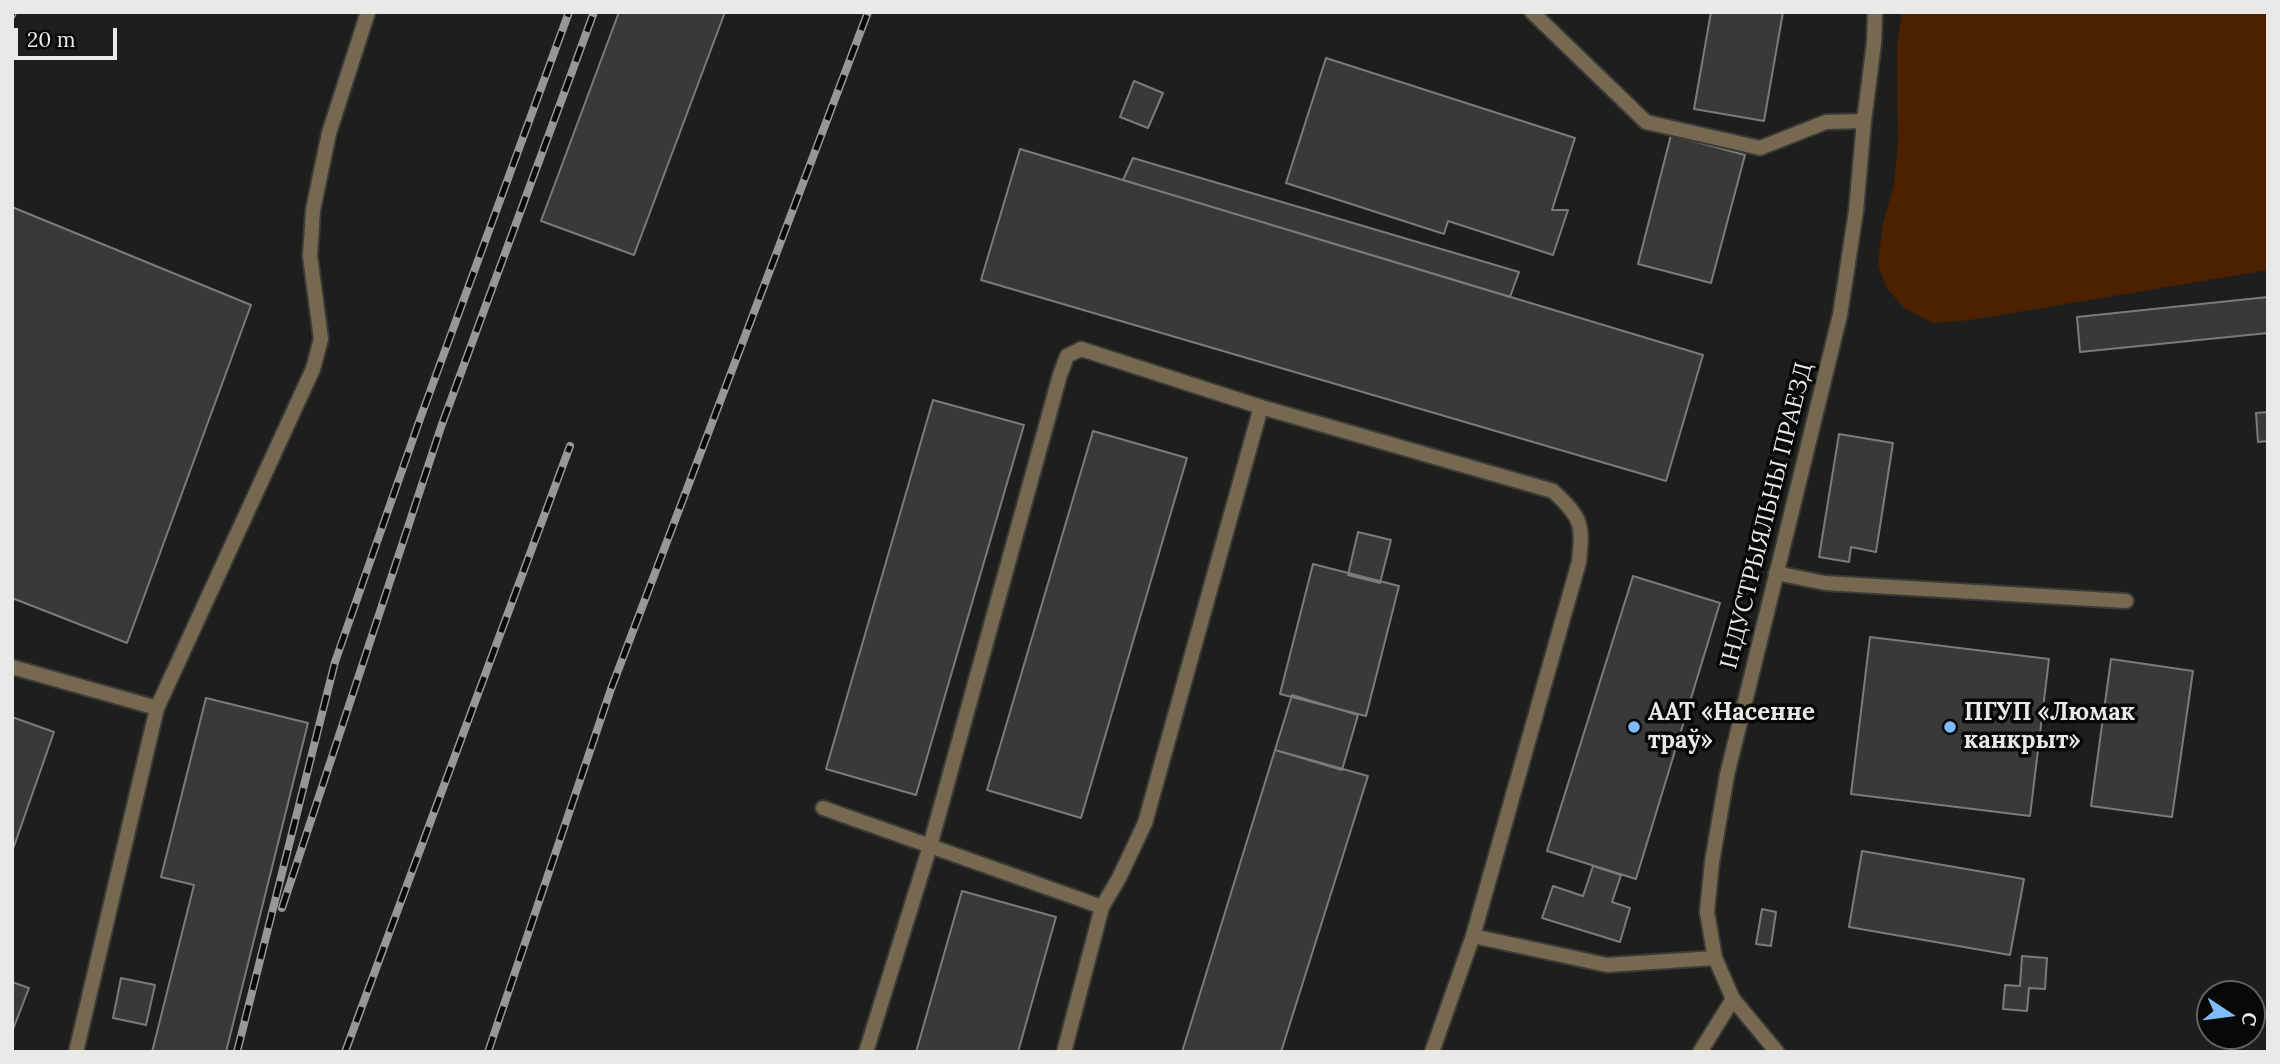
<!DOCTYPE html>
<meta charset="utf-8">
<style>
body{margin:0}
#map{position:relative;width:2280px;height:1064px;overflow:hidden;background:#1e1f1c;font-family:Lora,serif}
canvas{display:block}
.frame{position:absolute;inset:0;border:14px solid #e9e9e7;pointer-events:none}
.north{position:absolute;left:2196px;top:980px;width:70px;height:70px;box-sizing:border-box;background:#080808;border:2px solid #626261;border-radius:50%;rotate:103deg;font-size:19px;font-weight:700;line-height:28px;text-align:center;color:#e9e9e7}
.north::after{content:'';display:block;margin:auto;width:24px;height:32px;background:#7fbdfa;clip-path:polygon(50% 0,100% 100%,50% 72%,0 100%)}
.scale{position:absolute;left:14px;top:28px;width:103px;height:32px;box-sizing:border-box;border:4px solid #e9e9e7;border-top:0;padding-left:9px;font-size:21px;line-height:24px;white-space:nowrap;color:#e9e9e7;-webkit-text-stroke:5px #080808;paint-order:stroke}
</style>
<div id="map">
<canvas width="2280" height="1064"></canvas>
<div class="frame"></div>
<div class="north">С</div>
<div class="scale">20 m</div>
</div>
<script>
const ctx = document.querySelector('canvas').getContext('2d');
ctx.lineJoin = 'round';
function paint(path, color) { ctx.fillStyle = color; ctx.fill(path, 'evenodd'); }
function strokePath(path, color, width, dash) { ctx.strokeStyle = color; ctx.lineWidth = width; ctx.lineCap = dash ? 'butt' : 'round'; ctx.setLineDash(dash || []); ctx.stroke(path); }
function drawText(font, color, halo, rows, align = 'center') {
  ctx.font = font + ' Lora,serif'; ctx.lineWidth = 7; ctx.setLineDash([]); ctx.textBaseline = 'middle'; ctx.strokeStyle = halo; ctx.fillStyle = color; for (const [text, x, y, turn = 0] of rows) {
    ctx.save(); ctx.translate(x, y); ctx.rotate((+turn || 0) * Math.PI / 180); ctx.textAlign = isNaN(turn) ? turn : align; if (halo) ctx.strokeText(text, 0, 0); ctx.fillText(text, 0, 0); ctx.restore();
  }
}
const green = new Path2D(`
 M1902,12H2268V270L1970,320L1933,323L1904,308L1886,287L1878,263L1883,223L1894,185L1898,145L1897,44Z`);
const building = new Path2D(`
 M619,12H725L634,255L541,221Z
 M1711,12H1783L1764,121L1694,109Z
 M1326,58L1575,138L1552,210H1568L1553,255L1448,221L1444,234L1286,183Z
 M1134,81L1163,93L1148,128L1120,117Z
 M1671,135L1745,155L1711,283L1638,264Z
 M1020,149L1703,355L1666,481L981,280Z
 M1133,158L1519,272L1510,297L1123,180Z
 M12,207L251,305L127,643L12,598Z
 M2268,297V333L2080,352L2077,317Z
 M933,400L1024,425L916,795L826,769Z
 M2268,412V441L2258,442L2256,413Z
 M1093,431L1187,458L1081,818L987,790Z
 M1839,434L1893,443L1876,552L1851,547L1849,562L1819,557Z
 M1358,532L1391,540L1380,583L1348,575Z
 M1313,564L1399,586L1366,716L1280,694Z
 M1633,576L1720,603L1636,879L1547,851Z
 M1870,637L2049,659L2030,816L1851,794Z
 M2111,659L2193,671L2172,817L2091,806Z
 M1292,695L1358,715L1342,770L1275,750Z
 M206,698L308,723L226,1052H152L194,885L161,877Z
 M12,717L54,732L12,852Z
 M1275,750L1368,776L1281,1052H1182Z
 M1862,851L2024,879L2010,955L1849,927Z
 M1593,866L1621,875L1612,902L1630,908L1620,942L1542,918L1553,886L1583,896Z
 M962,891L1056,917L1018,1052H916Z
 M1762,909L1776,912L1771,946L1756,944Z
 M2022,956L2047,958L2045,989L2029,988L2027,1011L2003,1009L2005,985L2020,986Z
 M121,978L155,985L146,1025L113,1018Z
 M12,982L29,988L12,1032Z`);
const service = new Path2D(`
 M1532,12L1646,122L1760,148L1826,122L1864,121
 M1776,573L1825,583L2126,601
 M12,667L157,708
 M823,808L1102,907
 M76,1052L157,708L313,369L321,339L310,256L313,210L329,133L368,12
 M866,1052L930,846L1060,375L1067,356L1081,349L1261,407L1553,491C1582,518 1583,524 1579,562L1473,936L1607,965L1715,958
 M1064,1052L1102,907L1119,878L1145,823L1261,407
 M1432,1052L1473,936
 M1700,1052L1733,999`);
const minor = new Path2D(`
 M1777,1052L1733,999L1715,958L1707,912L1712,862L1727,775L1840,315L1856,211L1864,121L1874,43L1875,12`);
const rail = new Path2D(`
 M12,15L13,12
 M282,908L441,427L594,12
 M237,1052L335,662L420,419L569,12
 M345,1052L570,446
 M488,1052L611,689L868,12`);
const markers = [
 [1634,727,7,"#7fbdfa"],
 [1950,727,7,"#7fbdfa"]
];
const streetNames = [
 ["ІНДУСТРЫЯЛЬНЫ ПРАЕЗД",1767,516,-76]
];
const poiNames = [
 ["ААТ «Насенне",1648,713],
 ["траў»",1648,741],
 ["ПГУП «Люмак",1964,713],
 ["канкрыт»",1964,741]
];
paint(green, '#4b2100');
paint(building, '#383a38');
strokePath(building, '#7a7c7a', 2);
strokePath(service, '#3a3b38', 18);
strokePath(minor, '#3a3b38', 18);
strokePath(service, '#766950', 14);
strokePath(minor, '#766950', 14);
strokePath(rail, '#979795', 8);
strokePath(rail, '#080808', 5, [16]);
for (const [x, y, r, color] of markers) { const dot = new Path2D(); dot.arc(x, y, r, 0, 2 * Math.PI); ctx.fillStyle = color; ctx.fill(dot); strokePath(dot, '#080808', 2.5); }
drawText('24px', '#e9e9e7', '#080808', streetNames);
drawText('bold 24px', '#e9e9e7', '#080808', poiNames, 'left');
</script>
